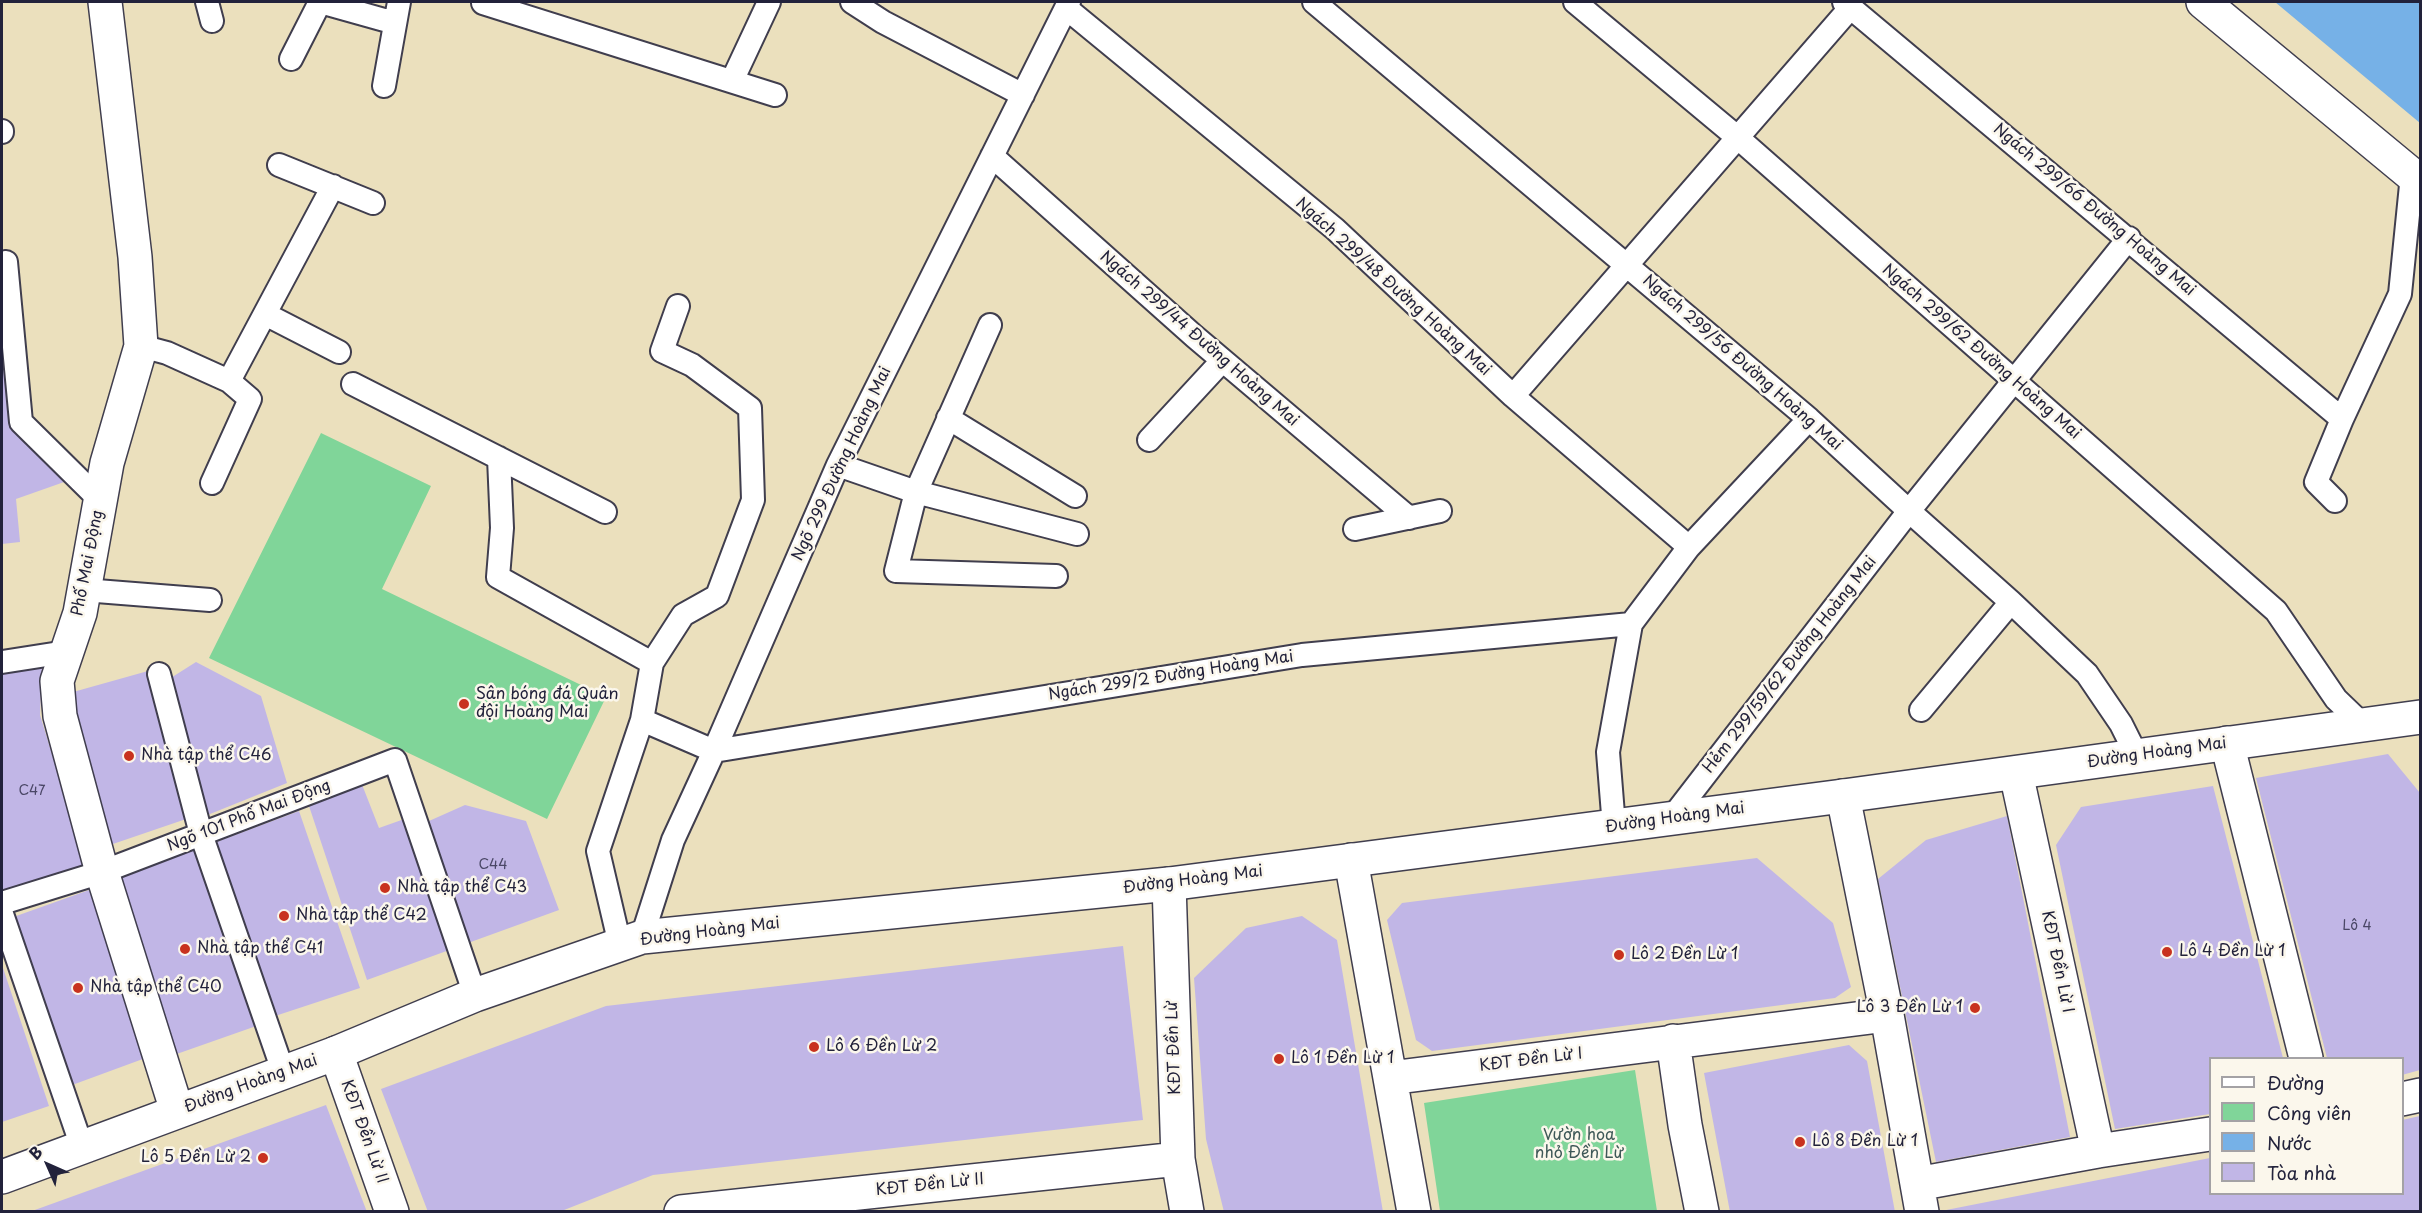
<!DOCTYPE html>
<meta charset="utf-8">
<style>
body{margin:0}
#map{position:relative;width:2422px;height:1213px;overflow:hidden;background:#ebe0bd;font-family:"Playpen Sans",sans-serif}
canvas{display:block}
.frame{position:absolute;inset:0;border:3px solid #22223b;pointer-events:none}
.legend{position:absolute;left:2209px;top:1057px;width:195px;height:138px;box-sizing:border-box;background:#fbf7ec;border:2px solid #a4a2a5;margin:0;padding:8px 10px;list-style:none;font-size:18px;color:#22223b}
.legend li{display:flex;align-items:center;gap:12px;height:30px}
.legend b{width:30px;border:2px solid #a4a2a5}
.north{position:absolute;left:18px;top:1135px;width:60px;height:60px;-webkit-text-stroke:4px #fbf7ec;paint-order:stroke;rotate:315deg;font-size:16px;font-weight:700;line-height:24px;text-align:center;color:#22223b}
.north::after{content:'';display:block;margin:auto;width:21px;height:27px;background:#22223b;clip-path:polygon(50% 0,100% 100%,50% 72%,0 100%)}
</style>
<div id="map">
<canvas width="2422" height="1213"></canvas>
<div class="frame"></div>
<ul class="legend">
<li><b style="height:8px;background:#fff"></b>Đường</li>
<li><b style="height:16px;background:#80d599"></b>Công viên</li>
<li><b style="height:16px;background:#76b1e7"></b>Nước</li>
<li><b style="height:16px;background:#c1b6e6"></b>Tòa nhà</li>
</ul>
<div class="north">B</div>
</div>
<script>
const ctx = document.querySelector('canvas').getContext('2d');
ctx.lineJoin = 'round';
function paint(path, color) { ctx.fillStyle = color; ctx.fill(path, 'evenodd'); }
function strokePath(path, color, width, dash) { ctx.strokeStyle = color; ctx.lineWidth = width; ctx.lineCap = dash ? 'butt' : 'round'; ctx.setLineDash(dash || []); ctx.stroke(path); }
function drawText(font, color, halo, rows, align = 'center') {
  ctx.font = font + ' "Playpen Sans",sans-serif'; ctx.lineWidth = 5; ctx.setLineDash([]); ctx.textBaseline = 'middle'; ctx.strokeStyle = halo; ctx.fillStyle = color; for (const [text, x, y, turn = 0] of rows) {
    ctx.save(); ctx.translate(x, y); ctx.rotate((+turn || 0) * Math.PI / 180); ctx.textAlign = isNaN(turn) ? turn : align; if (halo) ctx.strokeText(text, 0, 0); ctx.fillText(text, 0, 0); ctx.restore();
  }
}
const green = new Path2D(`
 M321,433L431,486L382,589L606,697L547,819L209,658Z
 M1635,1070L1657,1211H1440L1424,1103Z`);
const water = new Path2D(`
 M2275,2H2420V123Z`);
const building = new Path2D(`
 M8,354L14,429L67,481L16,499L20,542L2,544V356Z
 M196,662L261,696L287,783L205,816L166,681Z
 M42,666L40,715L87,868L2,899V673Z
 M148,671L192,817L110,845L66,694Z
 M2388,754L2420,793V1070L2402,1075V1058H2327L2256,778Z
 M361,782L379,828L410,817L452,949L367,980L309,806Z
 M2213,786L2283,1058H2210V1114L2115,1129L2056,845L2081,807Z
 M465,805L526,821L559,910L468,943L429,821Z
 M299,811L360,988L269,1018L208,845Z
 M2007,816L2070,1137L1936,1162L1878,879L1926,840Z
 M199,844L262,1024L171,1056L108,875Z
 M1757,858L1833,923L1851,987L1835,998L1432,1051L1416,1040L1387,920L1402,903Z
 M92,889L151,1056L64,1088L5,920Z
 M1302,916L1337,940L1383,1212H1224L1206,1139L1194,978L1246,928Z
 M1123,946L1143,1120L653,1175L559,1212H428L381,1089L606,1006Z
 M2,965L49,1106L2,1122Z
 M1849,1045L1867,1061L1895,1212H1730L1704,1073Z
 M326,1105L367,1212H32V1211Z
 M2420,1116V1212H1936L2210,1158V1194H2402V1120Z`);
const service = new Path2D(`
 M207,2L212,21
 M320,2L395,23
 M852,2L883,22L1023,95
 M1314,2L1809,419L1909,511L2011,602L2087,674L2121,724L2137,756
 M1575,2L1737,137L2276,611L2336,699L2362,724
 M1844,2L2342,419
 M483,3L775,95
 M1066,8L1335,229L1513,396L1689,547
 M291,59L320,2
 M732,81L769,2
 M384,86L399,2
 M2,131V132
 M992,156L1194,336L1409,518
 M279,165L373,203
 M6,262L21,422L100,500
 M265,314L339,352
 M990,325L916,492L896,571L1056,576
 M141,346L167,353L229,381L333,186
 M353,384L605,512
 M1513,396L1851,7
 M948,418L1075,496
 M1149,440L1222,361
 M499,458L502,528L498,577L652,663L642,720L598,851L620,945
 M838,465L916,492L1077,534
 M212,483L250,399L229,381
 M2335,501L2316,482L2342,419L2400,294L2412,175
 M1355,529L1440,511
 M84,590L210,600
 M2,662L66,652
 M652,663L683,615L717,596L753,500L750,408L692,365L662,351L678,306
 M159,674L201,834L283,1071
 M1921,710L2011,602
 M642,720L714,751L1302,655L1631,624
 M1671,819L1909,511L2129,238
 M1614,827L1608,752L1631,624L1689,547L1809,419
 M2,903L102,872L395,760L475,995
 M2,914L82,1147
 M642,937L673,840L714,751L838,465L1069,2`);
const minor = new Path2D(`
 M105,2L135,257L141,346L107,463L80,613L57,681L60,716L102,872L177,1111
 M2203,2L2412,175
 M2227,743L2306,1058
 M2016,773L2098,1151
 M1843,796L1887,1015L1922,1212
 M1351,860L1414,1212
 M1169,884L1178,1159L1187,1212
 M1673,1041L1685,1125L1702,1212
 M336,1053L392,1212
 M1390,1078L1887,1015
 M2402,1099L2420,1095
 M1917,1184L2098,1151L2210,1134
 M681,1212L1178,1159`);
const tertiary = new Path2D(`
 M2,1177L336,1053L475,995L642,937L1169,884L1843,796L2420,717`);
const markers = [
 [464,704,6,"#c8321e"],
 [129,756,6,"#c8321e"],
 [385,888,6,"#c8321e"],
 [284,916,6,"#c8321e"],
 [185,949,6,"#c8321e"],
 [2167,952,6,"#c8321e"],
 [1619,955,6,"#c8321e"],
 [78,988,6,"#c8321e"],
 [1975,1008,6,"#c8321e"],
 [814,1047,6,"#c8321e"],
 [1279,1059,6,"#c8321e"],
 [1800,1142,6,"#c8321e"],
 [263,1158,6,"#c8321e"]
];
const numberNames = [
 ["C47",32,791],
 ["C44",493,865],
 ["Lô 4",2357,926]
];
const streetNames = [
 ["Ngách 299/66 Đường Hoàng Mai",2094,210,40],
 ["Ngách 299/48 Đường Hoàng Mai",1393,287,42],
 ["Ngách 299/44 Đường Hoàng Mai",1199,339,41],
 ["Ngách 299/62 Đường Hoàng Mai",1981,352,41],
 ["Ngách 299/56 Đường Hoàng Mai",1742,363,41],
 ["Ngõ 299 Đường Hoàng Mai",842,464,-65],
 ["Phố Mai Động",88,563,-79],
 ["Hẻm 299/59/62 Đường Hoàng Mai",1790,665,-52],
 ["Ngách 299/2 Đường Hoàng Mai",1171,676,-9],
 ["Đường Hoàng Mai",2157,753,-8],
 ["Ngõ 101 Phố Mai Động",249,816,-21],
 ["Đường Hoàng Mai",1675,818,-8],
 ["Đường Hoàng Mai",1193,880,-7],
 ["Đường Hoàng Mai",710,932,-7],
 ["KĐT Đền Lừ I",2057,962,78],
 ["KĐT Đền Lừ",1174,1048,-92],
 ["KĐT Đền Lừ I",1531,1060,-7],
 ["Đường Hoàng Mai",251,1084,-20],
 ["KĐT Đền Lừ II",364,1132,70],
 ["KĐT Đền Lừ II",930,1185,-6]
];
const poiNames = [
 ["Sân bóng đá Quân",476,695],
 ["đội Hoàng Mai",476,713],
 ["Nhà tập thể C46",141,756],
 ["Nhà tập thể C43",397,888],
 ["Nhà tập thể C42",296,916],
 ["Nhà tập thể C41",197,949],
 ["Lô 4 Đền Lừ 1",2179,952],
 ["Lô 2 Đền Lừ 1",1631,955],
 ["Nhà tập thể C40",90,988],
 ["Lô 3 Đền Lừ 1",1963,1008,"right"],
 ["Lô 6 Đền Lừ 2",826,1047],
 ["Lô 1 Đền Lừ 1",1291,1059],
 ["Lô 8 Đền Lừ 1",1812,1142],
 ["Lô 5 Đền Lừ 2",251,1158,"right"]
];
const parkNames = [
 ["Vườn hoa",1579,1136],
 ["nhỏ Đền Lừ",1579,1154]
];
paint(green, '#80d599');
paint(water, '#76b1e7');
paint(building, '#c1b6e6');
strokePath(service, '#403e4e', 26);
strokePath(minor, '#403e4e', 36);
strokePath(tertiary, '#403e4e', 36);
strokePath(service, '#fff', 22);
strokePath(minor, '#fff', 33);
strokePath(tertiary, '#fff', 33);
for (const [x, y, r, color] of markers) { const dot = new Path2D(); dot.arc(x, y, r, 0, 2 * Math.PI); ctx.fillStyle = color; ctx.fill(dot); strokePath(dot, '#fbf7ec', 2); }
drawText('14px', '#4a4766', null, numberNames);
drawText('16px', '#22223b', '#fbf7ec', streetNames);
drawText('16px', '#22223b', '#fbf7ec', poiNames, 'left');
drawText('16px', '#3e5857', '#fbf7ec', parkNames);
</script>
